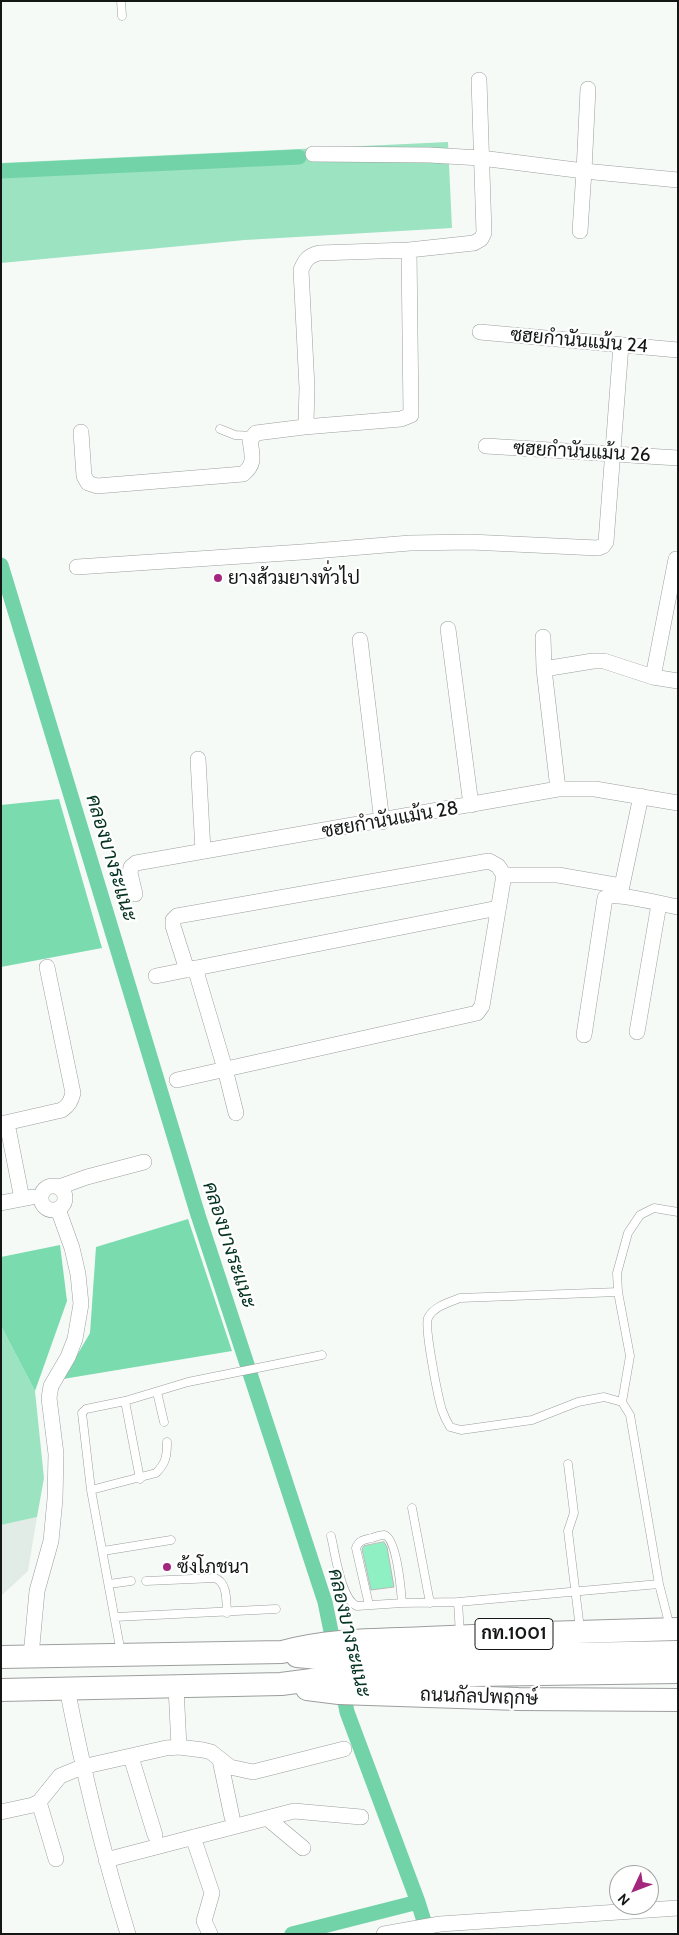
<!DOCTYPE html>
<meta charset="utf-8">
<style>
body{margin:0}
#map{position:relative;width:679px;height:1935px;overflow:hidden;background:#f6faf7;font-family:Cabin,sans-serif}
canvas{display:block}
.frame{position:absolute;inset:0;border:2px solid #151716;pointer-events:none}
.north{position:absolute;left:609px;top:1865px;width:50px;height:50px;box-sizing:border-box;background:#fff;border:1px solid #a1a2a2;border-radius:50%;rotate:227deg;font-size:14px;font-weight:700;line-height:20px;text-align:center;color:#151716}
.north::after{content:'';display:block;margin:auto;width:18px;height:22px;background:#a2277d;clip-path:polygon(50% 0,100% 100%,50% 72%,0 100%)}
</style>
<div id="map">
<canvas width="679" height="1935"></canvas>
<div class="frame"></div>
<div class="north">N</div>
</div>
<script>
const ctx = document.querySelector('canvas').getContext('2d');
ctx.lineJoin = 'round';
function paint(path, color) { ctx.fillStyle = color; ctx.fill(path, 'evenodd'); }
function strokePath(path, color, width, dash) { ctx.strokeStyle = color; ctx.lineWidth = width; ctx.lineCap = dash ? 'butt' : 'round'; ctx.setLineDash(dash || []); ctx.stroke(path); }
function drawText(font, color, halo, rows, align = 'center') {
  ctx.font = font + ' Cabin,Sarabun,sans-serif'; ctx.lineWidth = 4.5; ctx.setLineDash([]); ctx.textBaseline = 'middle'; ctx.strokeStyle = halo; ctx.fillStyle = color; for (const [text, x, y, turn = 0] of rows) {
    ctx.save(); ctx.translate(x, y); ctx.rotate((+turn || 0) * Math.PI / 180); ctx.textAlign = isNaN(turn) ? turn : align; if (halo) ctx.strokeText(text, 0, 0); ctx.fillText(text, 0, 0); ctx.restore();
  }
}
const built = new Path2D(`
 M37,1517L28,1571L1,1596V1525Z`);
const green = new Path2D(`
 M448,142L452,228L245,240L1,263V163Z
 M1,1326L35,1391L44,1478L37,1517L1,1525Z`);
const forest = new Path2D(`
 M59,799L102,948L1,967V805Z
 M188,1219L232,1351L63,1379L90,1333L96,1247Z
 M60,1245L67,1301L35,1391L1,1326V1257Z`);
const canal = new Path2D(`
 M1,171L299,157
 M1,565L198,1215L325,1602L335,1651
 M342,1686L347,1712L418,1902L428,1934
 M292,1934L418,1902`);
const building = new Path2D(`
 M384,1542L387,1547L394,1587L371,1590L362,1549L364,1546Z`);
const service = new Path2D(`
 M121,1L122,16
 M220,429L235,435L252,436
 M618,1292L460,1298C449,1302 433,1307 428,1318C424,1327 438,1397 442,1410C444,1416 447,1422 450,1427L461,1430L532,1420L578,1402L604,1397L622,1402L630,1415L659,1584L670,1627
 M157,1392L164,1422
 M125,1401L140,1479
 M622,1402L630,1356L618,1292L617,1273L628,1233L640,1215L654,1208L678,1212
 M568,1464L574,1513L568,1531L580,1629
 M91,1490L156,1473C166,1463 167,1456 167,1442
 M412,1508L430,1603
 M331,1536C335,1552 341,1600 357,1606L402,1603L458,1602L460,1634
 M103,1551L171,1540
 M146,1581L215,1578C228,1583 226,1601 227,1613
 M109,1584L131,1581
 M458,1602L659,1584
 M369,1605L356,1548C359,1540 364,1540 372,1538C375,1537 380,1535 384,1535C397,1537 401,1590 402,1603
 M115,1617L276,1609
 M121,1653L91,1490L82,1413L86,1409L125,1401L188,1382L322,1355`);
const minor = new Path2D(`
 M588,89L584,171L678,180
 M313,154L429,155L481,158L584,171L580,231
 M480,332L678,350
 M304,427L401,419L411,415L409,250
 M81,432L84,476L88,483L97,486L243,474C256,464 252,455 250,440L256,433L304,427L306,422L307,388L301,270C305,260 308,256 319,253L409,250L474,243L481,239L484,233L479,80
 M486,446L678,458
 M77,567L302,552L410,543L470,542L598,548L603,546L606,542L621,345
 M448,629L471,805
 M543,637L544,669L558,789
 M360,640L382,822
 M544,669L593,661H604L653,677L678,681
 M653,677L676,559
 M198,759L203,851
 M135,894L130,873L131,867L136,863L558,789H595L678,803
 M620,895L641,796
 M195,968L225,1069L236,1113
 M187,970L173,926V920L177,916L489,861L498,866L504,875
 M156,976L498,908
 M637,1032L659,904
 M584,1035L605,898C615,891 664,905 678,907
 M177,1080L477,1013L482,1006L504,875H558L621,886
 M7,1123L22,1199
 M1,1124L62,1110C69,1105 71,1101 73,1093L47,967
 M41 1198a12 12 0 1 1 24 0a12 12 0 1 1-24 0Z
 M59,1187L87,1177L144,1162
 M1,1203L32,1197
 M31,1656L37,1591L51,1541L55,1499L56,1454L49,1398L51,1386L68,1357L75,1339L81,1304L78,1274L72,1248L58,1209
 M176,1687L179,1747
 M67,1688C83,1771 103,1853 128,1934
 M131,1757L155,1835
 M220,1760L232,1817
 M39,1802L56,1859
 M1,1812L33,1805L39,1802L60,1776L82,1767L166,1748L179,1747L203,1750L211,1752L230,1767L253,1772L344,1749
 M267,1818L303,1848
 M193,1837L212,1893L204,1921L210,1934
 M106,1860L294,1811L361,1817
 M384,1934L440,1924L678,1908`);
const primary = new Path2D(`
 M297,1656L330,1659L678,1652
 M1,1657L282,1652C328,1639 378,1640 426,1638C510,1634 594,1631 678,1629
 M307,1689L339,1693L518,1699L678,1700
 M1,1690L281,1684L335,1677L678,1672`);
const markers = [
 [218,578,5,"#a2277d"],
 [167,1567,5,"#a2277d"]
];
const shields = [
 [514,1634,78]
];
const shieldNames = [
 ["กท.1001",514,1634]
];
const streetNames = [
 ["ซฮยกำนันแม้น 24",579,341,5],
 ["ซฮยกำนันแม้น 26",582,452,3],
 ["ซฮยกำนันแม้น 28",390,820,-10],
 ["ถนนกัลปพฤกษ์",479,1697,2]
];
const poiNames = [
 ["ยางส้วมยางทั่วไป",228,578],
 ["ซ้งโภชนา",177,1567]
];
const waterNames = [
 ["คลองบางระแนะ",111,858,73],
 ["คลองบางระแนะ",229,1245,72],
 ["คลองบางระแนะ",349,1633,77]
];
paint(built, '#e1ece6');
paint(green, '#9ce3c1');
paint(forest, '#7adbaf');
strokePath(canal, '#71d3a7', 15);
paint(building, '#8ef0c3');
strokePath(building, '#b6bab8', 1);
strokePath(service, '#9b9e9d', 9);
strokePath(minor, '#9b9e9d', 16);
strokePath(primary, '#9b9e9d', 24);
strokePath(service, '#fff', 8);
strokePath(minor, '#fff', 15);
strokePath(primary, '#fff', 22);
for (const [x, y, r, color] of markers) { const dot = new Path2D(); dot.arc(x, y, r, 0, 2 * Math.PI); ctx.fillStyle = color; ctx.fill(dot); strokePath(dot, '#fff', 2); }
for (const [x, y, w] of shields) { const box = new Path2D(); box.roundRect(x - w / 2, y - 15.5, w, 31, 4); ctx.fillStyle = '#fff'; ctx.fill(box); strokePath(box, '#151716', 1); }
drawText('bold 18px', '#151716', null, shieldNames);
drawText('19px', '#151716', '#fff', streetNames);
drawText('19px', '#151716', '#fff', poiNames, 'left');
drawText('italic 20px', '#053322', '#fff', waterNames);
</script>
